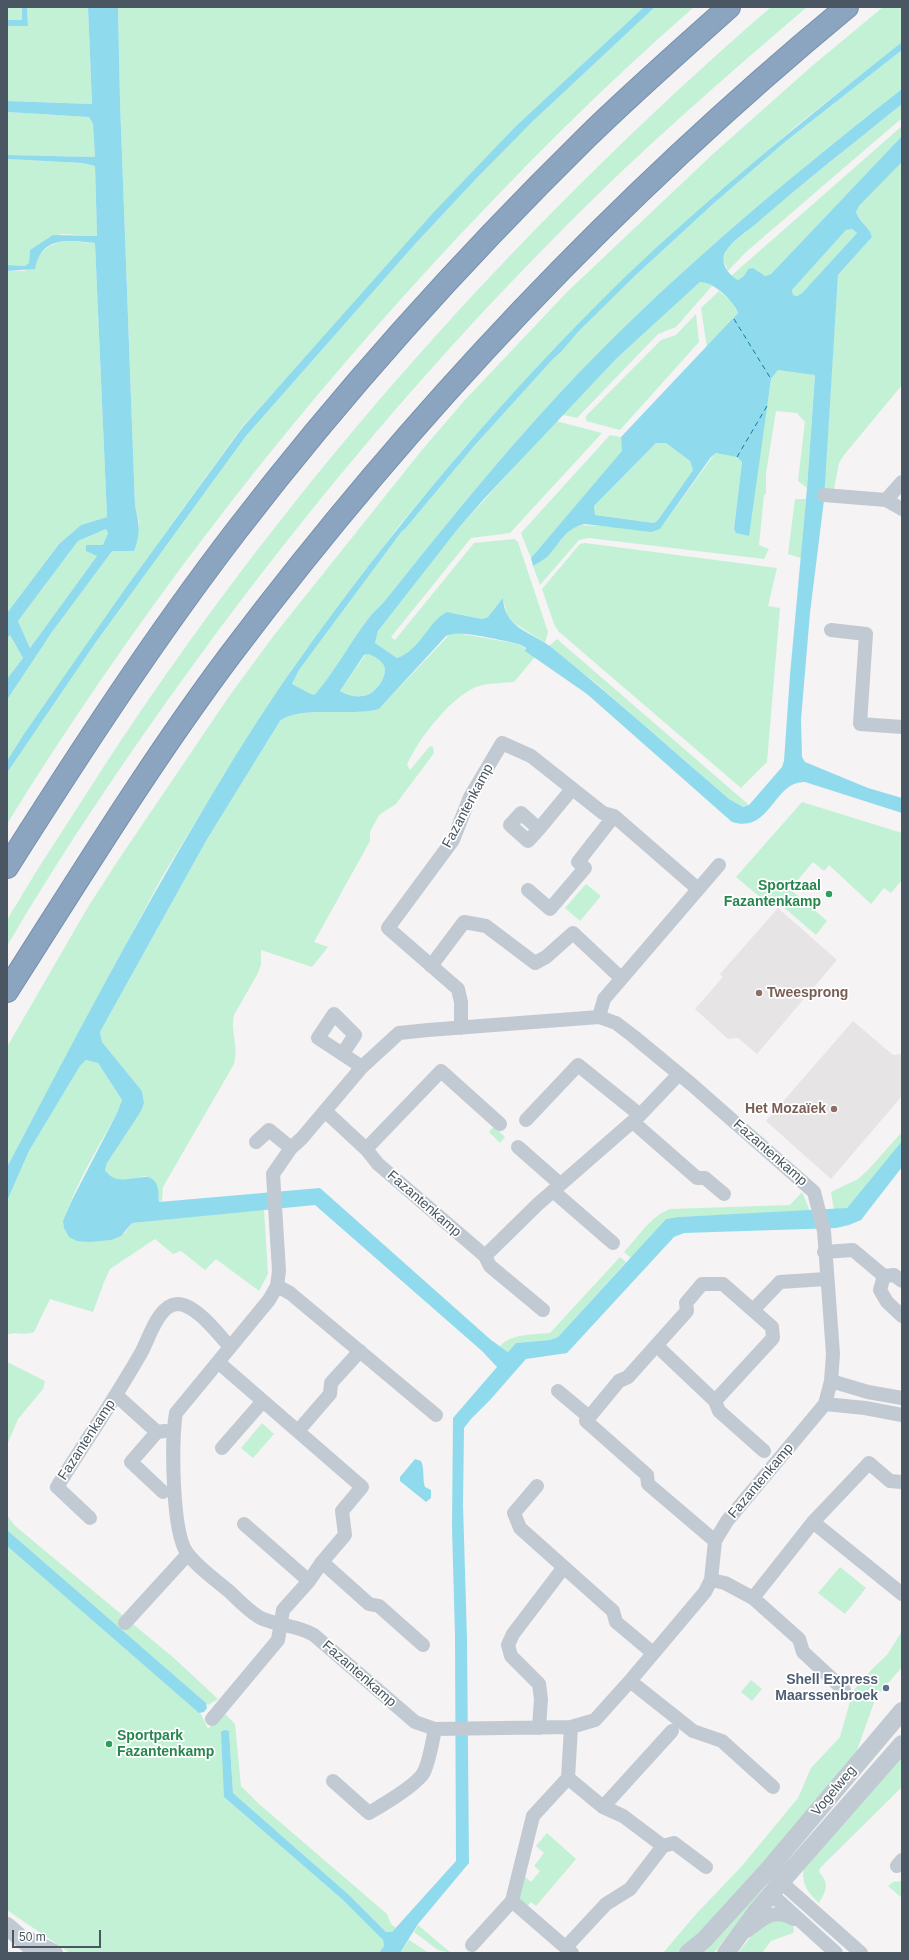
<!DOCTYPE html>
<meta charset="utf-8">
<style>
body{margin:0}
#map{position:relative;width:909px;height:1960px;overflow:hidden;background:#f5f3f3;font-family:Helvetica,sans-serif}
canvas{display:block}
.frame{position:absolute;inset:0;border:8px solid #4a5661;pointer-events:none}
.scale{position:absolute;left:12px;top:1930px;width:89px;height:18px;box-sizing:border-box;border:2px solid #4a5661;border-top:0;padding-left:5px;font-size:12px;line-height:14px;white-space:nowrap;color:#4a5661;-webkit-text-stroke:3px #fff;paint-order:stroke}
</style>
<div id="map">
<canvas width="909" height="1960"></canvas>
<div class="frame"></div>
<div class="scale">50 m</div>
</div>
<script>
const ctx = document.querySelector('canvas').getContext('2d');
ctx.lineJoin = 'round';
function paint(path, color) { ctx.fillStyle = color; ctx.fill(path, 'evenodd'); }
function strokePath(path, color, width, dash) { ctx.strokeStyle = color; ctx.lineWidth = width; ctx.lineCap = dash ? 'butt' : 'round'; ctx.setLineDash(dash || []); ctx.stroke(path); }
function drawText(font, color, halo, rows, align = 'center') {
  ctx.font = font + ' Helvetica,sans-serif'; ctx.lineWidth = 3.5; ctx.setLineDash([]); ctx.textBaseline = 'middle'; ctx.strokeStyle = halo; ctx.fillStyle = color; for (const [text, x, y, turn = 0] of rows) {
    ctx.save(); ctx.translate(x, y); ctx.rotate((+turn || 0) * Math.PI / 180); ctx.textAlign = isNaN(turn) ? turn : align; if (halo) ctx.strokeText(text, 0, 0); ctx.fillText(text, 0, 0); ctx.restore();
  }
}
const education = new Path2D(`
 M778,908L837,960L757,1054L738,1038L728,1039L695,1009L723,977L720,974Z
 M853,1021L893,1055L902,1054V1096L831,1179L766,1121Z`);
const green = new Path2D(`
 M7,7H22V20H7Z
 M27,7H88L92,104L7,101V26H28Z
 M118,7H644L516,126L242,427L127,586L7,761V700L52,632L112,550L134,551L139,523L135,506L120,101Z
 M655,7H694C601,88 514,176 430,267C272,439 130,625 7,824V773L96,642L246,436L416,243L474,181L532,122Z
 M771,7H807C725,77 643,148 567,225C432,360 309,506 196,661C129,753 65,847 7,946C7,939 5,928 7,921C10,913 18,903 22,895C42,861 64,829 85,796C273,501 507,236 771,7Z
 M883,7H902V42L796,126L625,278L465,447L398,527L294,667L224,775L162,877L7,1167V1047L88,907L119,859L230,695L275,634L422,450L464,401L567,292L713,154L812,66Z
 M902,50V89C781,184 662,283 557,396C498,460 442,529 388,597C382,605 374,612 368,619C350,643 336,669 317,692L314,695L311,694L292,684L299,670L402,531L405,529L475,445L553,359L561,352L579,331L637,274L713,204L785,142Z
 M902,104V118L746,252L728,271L723,259L728,247L771,210Z
 M7,112L89,117L93,124L95,157L7,155Z
 M902,126V136L771,274L765,276L748,269L744,276L738,280L731,276Z
 M7,159L82,163L95,166L97,236L61,234L30,250L29,263L25,266L7,265Z
 M902,162V385L844,455L839,463L834,489L824,490L838,275L872,237C870,226 859,222 856,212L859,206Z
 M852,229L857,233L802,293L797,296L793,295L792,290L846,230Z
 M67,241L95,243L107,517L81,525L59,544L7,613V271H25C42,255 41,245 67,241Z
 M700,282H706L712,286L676,327L658,334L577,418L563,415L617,358Z
 M719,291L732,302L738,313L707,348L701,308Z
 M696,314L699,342L620,430L586,421V416L661,340L676,335Z
 M778,370L815,374L807,488L798,481L805,422L797,413L776,411L766,473V494L764,495L759,545L769,549L764,559L589,538L579,540L540,585L533,566L546,557L572,528L580,525L660,529L716,452L737,457L742,462L734,529L767,406L771,379Z
 M556,421L602,433L510,533L471,538L391,637L395,640L474,543L514,539L518,542L548,632L545,643L508,619L503,599L488,617L482,619L453,613L442,615C430,630 416,652 397,658L375,643L378,631L457,530Z
 M610,435L621,437L623,451L531,558L521,533Z
 M656,443H666L690,461L693,470L658,520L654,523L595,515L594,506Z
 M795,499H806L801,558L788,554Z
 M106,529L108,532L106,541L97,556L30,648L18,621L78,541Z
 M585,543L777,568L768,606L780,608L767,762L741,788L558,631L554,624L542,589L580,544Z
 M450,634H462L519,644L535,657L514,682C503,683 492,683 482,685C455,691 417,740 407,765L410,770L430,746L433,747L434,753L396,804L379,815L370,832V841L314,942L328,947L312,967L261,950V964L258,973L234,1015C230,1032 239,1045 234,1064L163,1187L162,1201L159,1202C158,1188 157,1183 145,1176C131,1179 115,1185 105,1170L107,1163L144,1103L142,1091L102,1042L100,1032L206,841L280,721C298,705 354,717 379,709Z
 M10,635L23,658L7,679V639Z
 M557,639L749,805L743,807L729,799L597,684L549,646Z
 M369,653C373,656 379,659 382,663C391,672 377,692 367,695C357,698 349,696 340,691L365,655Z
 M802,802L902,833V880L891,893L884,888L871,904L829,865L824,871L813,862L790,889L827,921L816,935L773,898L769,903H767L736,877Z
 M586,884L601,896L580,921L565,908Z
 M86,1060L98,1063L122,1100L117,1113C105,1135 61,1209 64,1228L125,1233L132,1223L264,1209L268,1274L259,1291L216,1259L205,1270L181,1251L173,1254L155,1239L110,1269L104,1282L93,1312L50,1299L34,1332C25,1336 16,1331 7,1335V1201L29,1151L80,1066Z
 M494,1126L505,1137L500,1143L489,1132Z
 M902,1132V1141L847,1208L834,1210L831,1192L858,1179L868,1170Z
 M802,1192L810,1211L678,1217L666,1219L631,1258L624,1252C638,1237 651,1216 670,1209L790,1205Z
 M620,1257L626,1262L558,1337L550,1340L516,1343L508,1352L500,1346C512,1333 533,1335 550,1333Z
 M7,1362L45,1381L43,1389L18,1419L7,1445Z
 M262,1423L274,1434L253,1458L241,1448Z
 M7,1515L14,1525L175,1659L218,1699L208,1705L7,1530Z
 M7,1546L201,1714L208,1729L223,1712L235,1724L241,1786L259,1804L387,1914L391,1924L396,1928L392,1932H386L348,1894L233,1793L229,1731L224,1797L343,1900L383,1940L384,1946L379,1953H70L7,1910Z
 M840,1567L866,1588L845,1614L818,1593Z
 M902,1631V1667L876,1697L856,1753L764,1862L709,1923L678,1953H663L697,1913L741,1867L798,1798L811,1768L840,1737L853,1691L873,1668L887,1655Z
 M751,1680L762,1689L752,1701L741,1692Z
 M902,1754V1787L820,1868L819,1872C830,1884 826,1891 819,1903C807,1891 801,1884 804,1866Z
 M547,1833L576,1859L536,1906L531,1902L526,1907L518,1901L524,1876L531,1882L540,1871L534,1866L544,1853L536,1846Z
 M902,1881V1898L888,1886L893,1882Z
 M763,1889L714,1953H698Z
 M764,1920H792L794,1929L793,1933L771,1941L762,1953H738Z
 M418,1925L451,1953L438,1950L414,1932Z
 M409,1940L429,1953H400Z`);
const water = new Path2D(`
 M22,7H27L28,26H7V20H22Z
 M88,7H118L120,101L135,506C139,524 141,533 134,551H112L52,632L7,700V679L23,658L10,635L7,639V613L59,544L81,525L107,517L95,243C68,240 41,236 35,269L7,271V265L25,266L29,263L30,250L53,235L97,236L95,166L82,163L7,159V155L95,157L93,124L89,117L7,112V101L92,104ZM106,529L108,533L103,545H86V551L97,556L30,648L18,621L78,541Z
 M644,7H655L532,122L474,181L416,243L246,436L96,642L7,773V761L24,734L127,586L242,428L433,213L516,126Z
 M902,42V50L785,142L713,204L637,274L579,331L561,352L553,359L475,445L405,529L402,531L299,670L292,684L311,694L314,695L317,692C336,669 350,643 368,619C374,611 382,605 388,597C442,529 498,460 557,396C662,283 781,184 902,89V104C854,143 805,181 758,222C748,231 731,241 725,253C720,264 729,275 738,280L744,276L748,269L753,268L765,276L771,274L902,136V162L859,206L856,212C859,222 870,227 872,237L838,275L824,500L810,613L801,720L802,757L805,762L868,788L902,798V813L805,782C773,781 771,834 732,822L587,694L525,651L526,648L519,644C502,641 460,629 446,636L379,709C353,717 299,705 280,721L206,841L100,1032L102,1042L142,1091L144,1103L141,1111L107,1163L105,1170C121,1194 152,1161 158,1189C159,1193 158,1198 159,1202L320,1188L491,1340L508,1352L516,1343L550,1340L558,1337L666,1219L678,1217L847,1208L902,1141V1167L861,1220L849,1225L836,1228L684,1233L674,1237L567,1353L526,1359L490,1400L471,1419L464,1428L463,1505L467,1639L469,1863L418,1924L400,1953H379L384,1946L383,1940L343,1900L224,1797L221,1732L224,1730L229,1731L233,1793L348,1894L386,1932H392L456,1861L455,1636L452,1527L453,1418L497,1367L482,1351L315,1205L132,1223L121,1236L111,1240L89,1242L77,1241L69,1237L64,1228L63,1221L71,1202L117,1113L122,1100L98,1063L86,1060L80,1066L29,1151L7,1201V1167C71,1046 134,925 204,808C232,761 262,712 294,667C392,528 502,397 624,278C712,194 806,118 902,42ZM852,229L857,233L802,293L797,296L793,295L792,290L846,230ZM700,282C714,282 734,301 738,313L621,437L622,451L531,558L533,566C538,563 543,560 547,557C559,545 566,527 585,524L651,532L660,529L711,457L716,453L737,457L742,462L734,529L736,533L749,536L771,379L778,370L815,375L807,488L790,675L784,761L782,767L749,805L743,807L729,799C670,748 612,696 551,647C531,632 504,628 503,598L488,617L482,619L447,612C429,620 421,650 397,658L375,643L378,631L457,530L483,500L617,358ZM656,443H666L690,461L693,470L658,520L654,523L595,515L594,506ZM369,654C373,656 379,659 382,663C391,672 377,692 367,695C357,698 349,696 340,691L364,655Z
 M415,1459L421,1461C425,1470 422,1478 425,1487L431,1490V1498L426,1502L400,1481V1477Z
 M7,1530L206,1703L207,1708L204,1712L199,1713L7,1546Z`);
const ferry = new Path2D(`
 M734,319L771,379
 M737,457L767,406`);
const minor = new Path2D(`
 M824,495L886,500L902,509
 M886,500L902,482
 M831,630L866,634L860,724L902,727
 M539,829L528,841L510,825L521,813L539,829L572,789
 M528,890L550,909L585,868L578,862L614,816
 M431,966L464,922L486,926L535,963L546,957L573,933L621,978
 M599,1017L616,1023L633,1036L690,1083L814,1192L824,1231L833,1354L831,1381L825,1404L727,1521L715,1541L711,1580L705,1592L630,1681L595,1720L571,1727L435,1729L415,1722L314,1635C297,1625 280,1626 263,1619C253,1615 238,1600 230,1592C216,1580 198,1568 187,1553C172,1532 171,1440 176,1413L269,1300L277,1286L279,1271L273,1174L291,1148L302,1138L362,1067L399,1033L428,1030Z
 M599,1017L604,999L719,865
 M461,1028V1002L458,989L388,928L453,840L470,797L502,743L531,756L603,813L614,816L698,889
 M343,1053L355,1035L334,1014L318,1038L362,1067
 M325,1111L366,1149L378,1164L485,1256L490,1266L543,1310
 M526,1120L578,1065L640,1115
 M633,1122L697,1178H705L724,1194
 M256,1142L269,1130L291,1148
 M518,1147L560,1184
 M366,1149L441,1071L500,1124
 M553,1191L613,1243
 M824,1252L853,1250L884,1276L894,1275L902,1281
 M485,1256L538,1204L640,1115L679,1074
 M884,1276L880,1290L887,1302L902,1316
 M277,1286L290,1293L436,1415
 M753,1310L780,1282L826,1279
 M657,1346L715,1401L719,1411L764,1451
 M831,1381L868,1392L902,1398
 M558,1391L589,1417
 M116,1395L157,1432L165,1431
 M825,1404L865,1408L902,1415
 M298,1431L330,1394L331,1383L360,1351
 M157,1432L131,1462L163,1492
 M222,1448L263,1401
 M537,1486L514,1513L520,1528L613,1611L616,1622L653,1653
 M90,1518L57,1487C85,1442 115,1399 141,1353C149,1339 158,1305 177,1304C195,1303 219,1335 230,1347
 M813,1522L902,1594
 M244,1524L309,1581
 M715,1541L648,1484L647,1475L586,1421L619,1381L628,1377L687,1311L686,1303L702,1284H723L772,1327L773,1338L715,1401
 M322,1562L369,1604L379,1606L423,1645
 M711,1580L725,1583L753,1598L799,1639L803,1652L844,1690
 M753,1598L813,1522L869,1463L890,1481L902,1482
 M125,1623L188,1554
 M630,1681L693,1731L722,1741L773,1787
 M212,1719L278,1640L283,1610L309,1581L322,1562L345,1535L342,1511L362,1487L218,1362
 M571,1727L568,1778L603,1807L623,1816L663,1846
 M539,1728L541,1699L539,1684L511,1656L508,1645L513,1634L564,1567
 M333,1781L369,1813C381,1806 418,1784 424,1772C430,1759 432,1743 435,1729
 M603,1807L672,1731
 M897,1866L902,1860
 M781,1882L861,1953
 M771,1894L836,1953
 M512,1901L572,1953
 M747,1931C764,1918 773,1908 794,1919
 M472,1945L512,1901L533,1816L568,1778
 M566,1947L606,1904L630,1889L663,1846L674,1843L706,1867`);
const tertiary = new Path2D(`
 M7,1926L38,1953
 M28,1940L54,1953
 M688,1953L704,1940L767,1871L902,1711
 M726,1953L756,1912L781,1882L902,1744`);
const motorway = new Path2D(`
 M7,867C80,752 154,638 237,530C344,391 462,260 587,137C633,92 681,50 729,7
 M7,991C80,877 150,762 231,654C412,414 616,198 847,7`);
const markers = [
 [829,894,4,"#2e9e5b"],
 [759,993,4,"#8d6e63"],
 [834,1109,4,"#8d6e63"],
 [886,1688,4,"#5c6f8a"],
 [109,1744,4,"#2e9e5b"]
];
const streetNames = [
 ["Fazantenkamp",468,806,-62],
 ["Fazantenkamp",770,1153,41],
 ["Fazantenkamp",424,1204,41],
 ["Fazantenkamp",87,1440,-57],
 ["Fazantenkamp",761,1481,-50],
 ["Fazantenkamp",359,1674,41],
 ["Vogelweg",834,1791,-50]
];
const leisureNames = [
 ["Sportzaal",821,886],
 ["Fazantenkamp",821,902],
 ["Sportpark",117,1736,"left"],
 ["Fazantenkamp",117,1752,"left"]
];
const educationNames = [
 ["Tweesprong",767,993],
 ["Het Mozaïek",826,1109,"right"]
];
const serviceNames = [
 ["Shell Express",878,1680],
 ["Maarssenbroek",878,1696]
];
paint(education, '#e6e4e5');
paint(green, '#c3f1d5');
paint(water, '#90daee');
strokePath(ferry, '#0c7c9b', 1, [5, 4]);
strokePath(motorway, '#7690ad', 24);
strokePath(minor, '#c1cad2', 14);
strokePath(tertiary, '#c1cad2', 18);
strokePath(motorway, '#8ba5c1', 22);
for (const [x, y, r, color] of markers) { const dot = new Path2D(); dot.arc(x, y, r, 0, 2 * Math.PI); ctx.fillStyle = color; ctx.fill(dot); strokePath(dot, '#fff', 1.5); }
drawText('14px', '#4a5661', '#fff', streetNames);
drawText('bold 14px', '#27864d', '#fff', leisureNames, 'right');
drawText('bold 14px', '#785e54', '#fff', educationNames, 'left');
drawText('bold 14px', '#4e5e75', '#fff', serviceNames, 'right');
</script>
